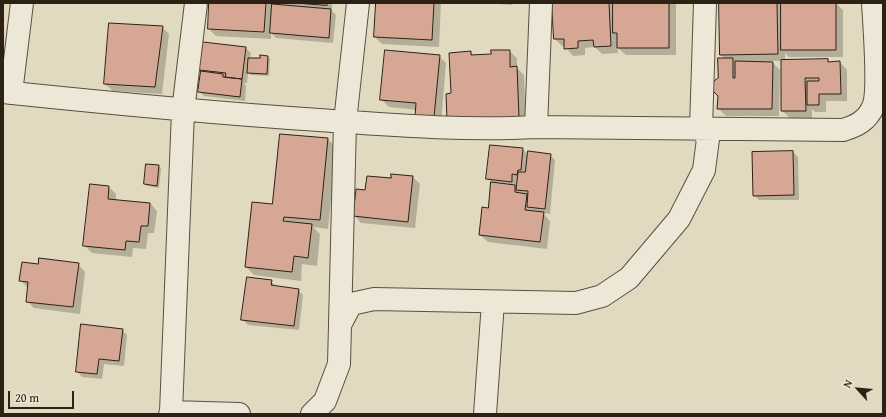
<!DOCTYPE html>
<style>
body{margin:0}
#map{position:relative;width:886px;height:417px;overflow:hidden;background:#e1dac0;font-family:"Gentium Book Plus",serif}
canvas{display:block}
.frame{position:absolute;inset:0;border:4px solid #2d2116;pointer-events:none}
.north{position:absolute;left:838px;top:369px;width:40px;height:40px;-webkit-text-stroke:3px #ece7d6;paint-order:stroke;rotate:297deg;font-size:11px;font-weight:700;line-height:16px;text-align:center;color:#2d2116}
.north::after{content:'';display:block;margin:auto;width:14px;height:18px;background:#2d2116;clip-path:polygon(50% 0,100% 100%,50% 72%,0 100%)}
.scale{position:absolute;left:8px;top:391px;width:66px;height:18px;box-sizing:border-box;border:2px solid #2d2116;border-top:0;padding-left:5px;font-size:12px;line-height:14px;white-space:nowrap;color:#2d2116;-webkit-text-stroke:3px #ece7d6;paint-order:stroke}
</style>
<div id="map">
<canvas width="886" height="417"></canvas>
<div class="frame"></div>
<div class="north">N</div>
<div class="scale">20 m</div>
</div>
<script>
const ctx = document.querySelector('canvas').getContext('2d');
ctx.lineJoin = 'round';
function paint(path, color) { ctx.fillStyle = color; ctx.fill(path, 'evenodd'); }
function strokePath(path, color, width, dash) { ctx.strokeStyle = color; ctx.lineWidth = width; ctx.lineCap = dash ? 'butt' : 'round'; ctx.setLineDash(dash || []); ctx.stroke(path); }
const shadow = new Path2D(`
 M210,3H273V5L282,6L279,3H332V9H330L336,15L333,43L276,38L271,33V39L216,36L209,29Z
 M377,3H441L439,47L382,44L375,37Z
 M483,3H512V5Z
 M553,3H676V55H626L617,47L618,53L602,54L595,47L585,48V55L573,56L565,46H562L555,39Z
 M720,3H836L843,10V57H789L785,53V61L828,60L830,63L840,62L847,70V101H826V112H815L812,109V118H790L782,111V61H771L780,70L779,116H726L718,108L719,78L725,59L721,55Z
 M162,27L169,34L162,94L113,91L105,84Z
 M246,48L251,53L250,59H261L268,57L270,59L269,76L251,75L248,73L247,83H244L246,86L245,101L204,96L199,91L204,73L200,69Z
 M509,51L517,58V68L524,75L526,124L452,94L471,52L474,56L492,55Z
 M439,56L446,63L441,124L417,110L389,107L382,100Z
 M328,139L336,148L328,229L313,227L320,234L317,266L302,264L301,281L254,275L246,267Z
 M523,149L528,155H550L555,160L550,214L543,213L550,221L547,249L488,242L480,235L489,209L492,183L488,179Z
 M793,152L798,157L799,200H759L754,195Z
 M147,165L159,166L161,169L159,188L147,186L145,184Z
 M413,177L420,184L415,228L361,223L354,215L366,191L392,179Z
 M91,185L109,187L116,194V200L150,203L157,211L154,233H148L146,249L133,248L132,257L92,253L85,246Z
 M78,264L85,272L80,314L34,308L27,301L28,288L20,280Z
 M271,281L276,286L298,290L303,295L299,330L248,325L243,320Z
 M122,330L127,335L124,366L104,364L102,379L82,377L77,371Z`);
const building = new Path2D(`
 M209,3H266L264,32L208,29Z
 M295,3H327V5Z
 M376,3H434L432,40L374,37Z
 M552,3H609L611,46L594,47L593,40L578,41V48L564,49V39H554Z
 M613,3H669V48H617V33H613Z
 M719,3H777L778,54L720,55Z
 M781,3H836V50H781Z
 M272,4L331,9L329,38L270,33Z
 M109,23L163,26L155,87L104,84Z
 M203,42L246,47L242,79L225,77L226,73L199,70Z
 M385,50L440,55L434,117L415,116L416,103L380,100Z
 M491,50H510V67L517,66L519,117L447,120L446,94L451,93L449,53L471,51V55L491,54Z
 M260,55L268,56L267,74L247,73L248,58H260Z
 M718,58H733V78H735V61L773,62L772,109H717L718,96L713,91L712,86L714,81L718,78Z
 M828,59V62L840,61L841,94H819V105H807V81H819V78H805L806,111H781V60Z
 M201,71L223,74V77L242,79L240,97L198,92Z
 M280,134L328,138L320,220L284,217L283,221L312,224L308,258L294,256L292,272L245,267L252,202L272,204Z
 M490,145L523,148L521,170H518L517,175L512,174V182L486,179Z
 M528,151L551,154L545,209L527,207L528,191L516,190L518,172H525Z
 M793,151L794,195L753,196L752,152Z
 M146,164L159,165L157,186L144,184Z
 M391,174L413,176L408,222L353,216L356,189L365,190L367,176L391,178Z
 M491,182L515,185V192L527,194L525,210L544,212L540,242L479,235L482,207L488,208Z
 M90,184L109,186L108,199L150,203L148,226H141L139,242L126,241L125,250L83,246Z
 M39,258L79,263L73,307L26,302L28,282L19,281L22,262L38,264Z
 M247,277L272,280L271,285L299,289L294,326L241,320Z
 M81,324L123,329L119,361L99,359L97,374L76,372Z`);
const street = new Path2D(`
 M3,92C108,103 213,113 319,120C391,125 464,131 536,127L843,130C856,126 867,121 873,107C880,92 874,23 873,3
 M11,93L22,3
 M536,127L541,3
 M340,324L345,122L358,3
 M171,412L183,111L196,3
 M170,414L171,412L239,414
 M312,414L325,401L339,364L340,325L351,304L374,299L576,303L602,296L629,278L679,219L704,170L708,139L701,128L705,3
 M485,414L493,302`);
paint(shadow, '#0003');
paint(building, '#d7a795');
strokePath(building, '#2d2116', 1);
strokePath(street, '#5a4f40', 24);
strokePath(street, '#ece7d6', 22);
</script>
